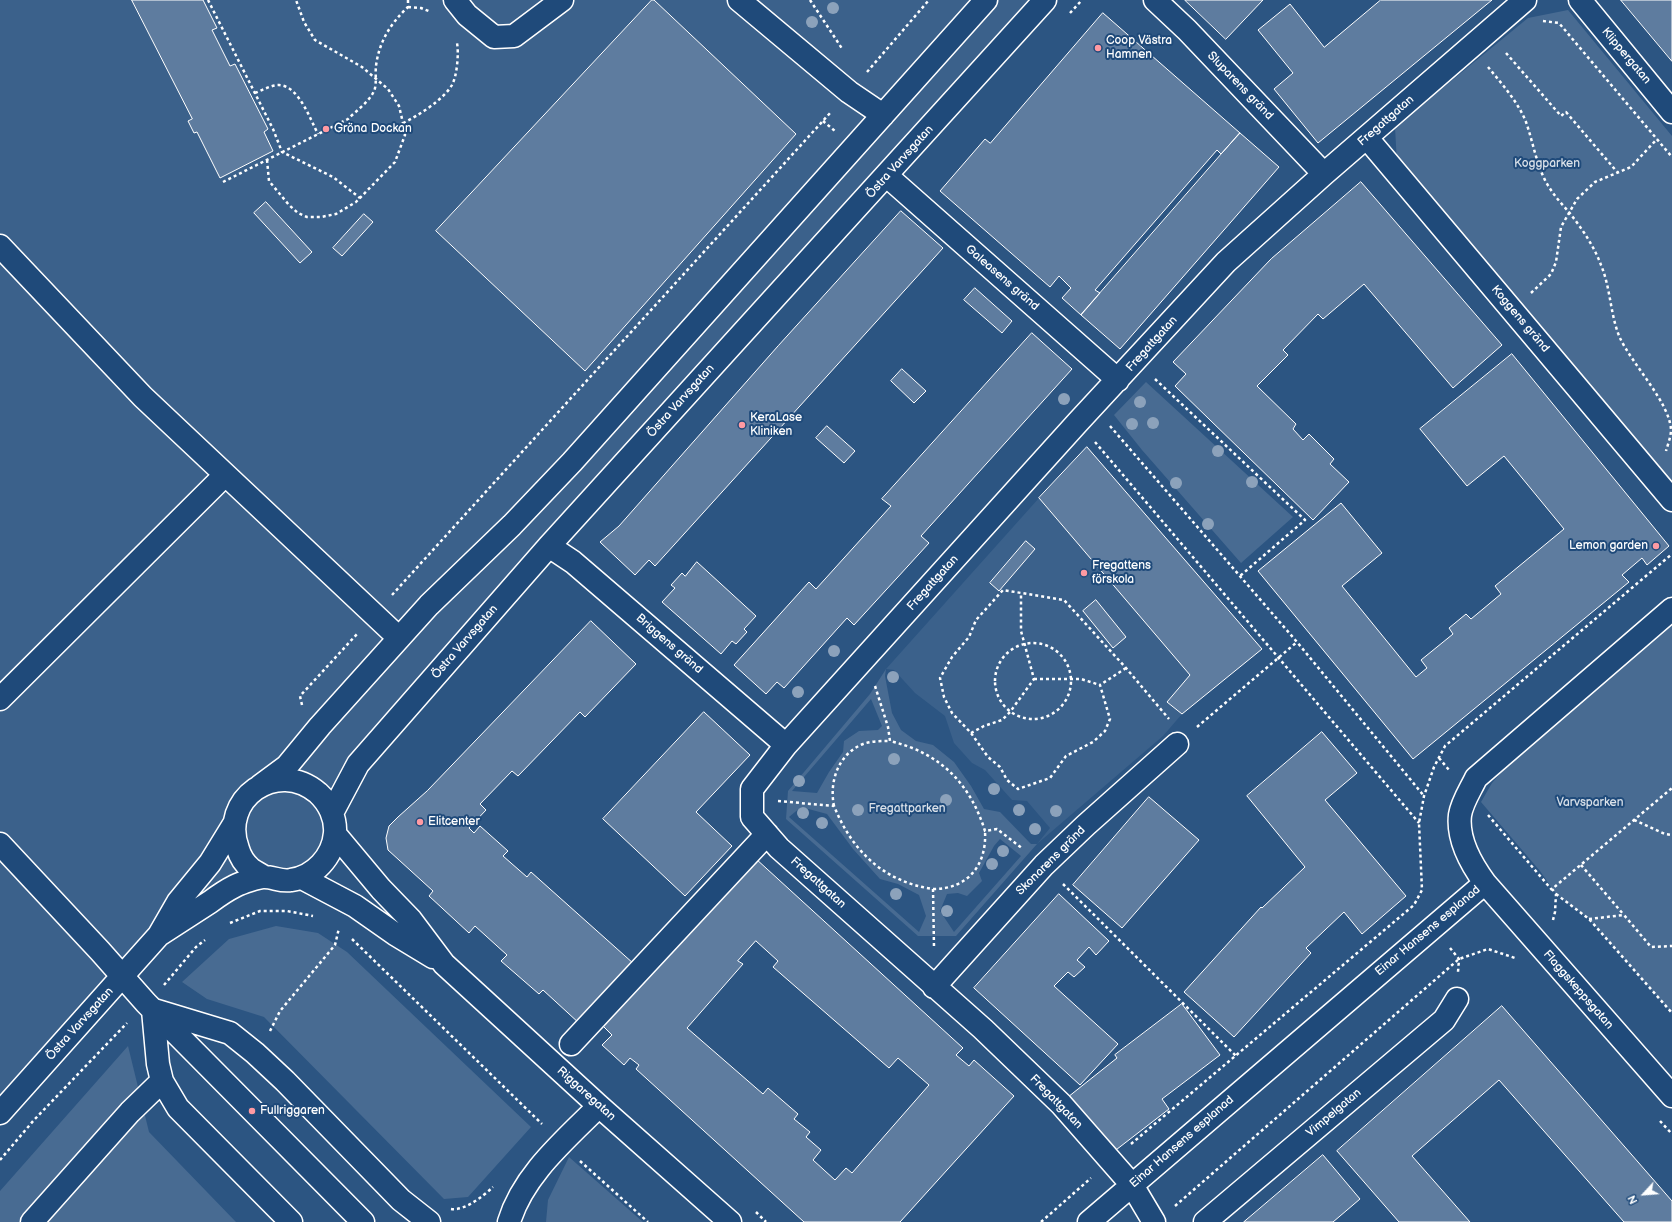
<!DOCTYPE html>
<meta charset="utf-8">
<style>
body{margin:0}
#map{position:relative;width:1672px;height:1222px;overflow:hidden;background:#2c5582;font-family:"Balsamiq Sans",sans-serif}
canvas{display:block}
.north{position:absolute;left:1624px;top:1174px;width:40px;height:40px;-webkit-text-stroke:3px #1f4a7a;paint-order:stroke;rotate:244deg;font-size:11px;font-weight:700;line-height:16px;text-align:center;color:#fff}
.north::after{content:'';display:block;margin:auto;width:14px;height:18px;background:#fff;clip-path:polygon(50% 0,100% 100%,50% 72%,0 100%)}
</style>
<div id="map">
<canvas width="1672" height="1222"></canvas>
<div class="north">N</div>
</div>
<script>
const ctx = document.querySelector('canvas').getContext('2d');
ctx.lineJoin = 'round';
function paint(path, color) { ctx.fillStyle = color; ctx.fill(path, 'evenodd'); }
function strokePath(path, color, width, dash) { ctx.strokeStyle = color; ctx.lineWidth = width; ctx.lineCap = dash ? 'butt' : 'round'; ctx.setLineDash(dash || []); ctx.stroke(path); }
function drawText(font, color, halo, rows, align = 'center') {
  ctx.font = font + ' "Balsamiq Sans",sans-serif'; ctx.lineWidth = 4; ctx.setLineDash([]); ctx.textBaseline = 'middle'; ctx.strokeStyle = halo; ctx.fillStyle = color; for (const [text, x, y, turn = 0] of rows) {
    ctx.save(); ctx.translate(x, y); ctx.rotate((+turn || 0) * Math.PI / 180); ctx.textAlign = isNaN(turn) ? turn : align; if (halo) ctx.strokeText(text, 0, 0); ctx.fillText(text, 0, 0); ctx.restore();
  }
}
const built = new Path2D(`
 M0,0H1045L358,764L319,867L264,877L159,935L0,1113Z
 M1087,447L1262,649L1182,714L1163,736L1037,844L1050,828L1027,801L1012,800L985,770L972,763L954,743L945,716L915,693L894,670L886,669L1039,498Z`);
const green = new Path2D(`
 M1568,10L1672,136V489L1397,163L1395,127L1528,18Z
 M1146,382L1293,517L1241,563L1142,450L1114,415Z
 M1672,624V1013L1589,919L1556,894L1540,871L1481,802L1492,783L1509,763Z
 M886,669L885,676L892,713L901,730L916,741L933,745L954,762L971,786L984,809L1000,812L1031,844H1037L956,936H918L786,819L788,791L870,694ZM871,699L882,726L878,730L859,731L844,741L843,752L829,772L817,793L792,791ZM801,807L827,814L853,849L880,879L898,884L919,895L926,916L919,932L789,817ZM1000,839L1021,856L954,932L940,911L947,894L958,893L967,896L982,881L979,873L994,846Z
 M276,926L318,933L347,952L531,1127L468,1197L444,1199L264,1017L207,999L182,982L229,939Z
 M128,1046L149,1132L236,1222H0V1191Z
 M569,1157L643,1222H546L548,1200Z`);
const building = new Path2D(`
 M132,0H203L217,28L212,30L230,66L235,64L268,129L264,132L273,151L220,178L197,132L194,133L188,121L192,119Z
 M652,0H654L796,134L585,371L436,231Z
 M1185,0H1263L1226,39Z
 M1381,0H1492L1318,143L1274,89L1293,73L1258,30L1290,4L1324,47Z
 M1621,0H1672V61Z
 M1103,13L1240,133L1221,154L1217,150L1095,290L1100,293L1081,315L1062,298L1071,288L1059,276L1050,287L940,191L985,139L990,143Z
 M1240,133L1279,167L1120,349L1081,315Z
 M1361,182L1502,345L1453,388L1364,284L1323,319L1318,314L1283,350L1288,355L1257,386L1296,424L1293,429L1303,440L1309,434L1334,459L1330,464L1349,482L1313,520L1175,386L1186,374L1173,362L1271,259Z
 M266,202L312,252L300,263L254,213Z
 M901,211L943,248L655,566L649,560L635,575L600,542L619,526L778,346Z
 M364,214L373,222L342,256L333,248Z
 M975,288L1012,321L1002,333L964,300Z
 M1032,333L1072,369L921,536L929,543L854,625L847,618L784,688L777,682L766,694L734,665L809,582L816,589L891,506L882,499Z
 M1512,354L1669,546L1647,565L1642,558L1622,575L1629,582L1413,759L1258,571L1341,503L1382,553L1342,586L1416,677L1427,668L1421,660L1453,634L1449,628L1466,614L1471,619L1501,594L1495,586L1564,529L1504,456L1467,486L1420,429Z
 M902,369L926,391L914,403L891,381Z
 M827,426L855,451L844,463L816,438Z
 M1087,447L1262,649L1182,714L1167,702L1190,675L1039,498Z
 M1026,541L1035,549L999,591L990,583Z
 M697,562L756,616L744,629L747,632L736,644L732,641L721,654L662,602L675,588L671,585L682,573L685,576Z
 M1096,600L1126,637L1113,648L1083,611Z
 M591,621L636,664L585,717L580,712L518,776L512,771L480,804L486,810L469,828L474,833L480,826L508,851L503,856L527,877L531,872L634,964L580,1024L543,990L539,994L501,961L507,955L475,926L469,933L429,896L433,891L388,850L386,838L389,826L398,817L427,791Z
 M704,712L750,755L696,812L732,846L685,896L603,819Z
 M1322,732L1357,773L1325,800L1406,896L1362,934L1344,912L1306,948L1311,953L1234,1037L1184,992L1261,907L1262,908L1305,867L1247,796Z
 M1149,797L1199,840L1122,928L1073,885Z
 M755,858L963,1048L956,1055L969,1066L974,1060L1014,1096L900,1222H804L636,1069L639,1065L630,1058L624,1065L602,1045L612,1035L603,1026ZM756,941L778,961L773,967L889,1068L898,1058L929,1085L852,1173L846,1168L835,1180L813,1160L821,1150L806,1137L810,1132L794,1119L798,1114L768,1088L763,1094L687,1028L743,964L738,961Z
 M1059,894L1109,941L1096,955L1089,947L1077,960L1085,967L1074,977L1068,972L1054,986L1118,1044L1080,1085L974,988Z
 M1182,1004L1220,1055L1162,1099L1169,1109L1112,1153L1068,1097L1117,1058L1115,1055Z
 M1502,1006L1672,1201V1222H1624L1499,1080L1412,1156L1470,1222H1399L1337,1151Z
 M1323,1155L1360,1199L1333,1222H1244Z`);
const path = new Path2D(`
 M208,0L273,129L282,152L333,177L360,198
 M810,0L843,50
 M408,7L421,8L431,12
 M1070,13L1082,0
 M1543,21L1559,23L1672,157
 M1506,53L1561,116L1566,112L1618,173
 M1488,67C1502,84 1518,102 1526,122C1533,142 1536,163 1546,182C1552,193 1560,202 1568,211C1581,227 1594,246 1601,265C1611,289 1610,315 1620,338C1632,364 1670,403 1671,430C1671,436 1668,444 1666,451
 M867,72L929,0
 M255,93C263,90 271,85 279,85C299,86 310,119 318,134
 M823,121L835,131
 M403,123C418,116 444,99 452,85C457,76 459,53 457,43
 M267,160L269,181L289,205L298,213L307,217H321L336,214L356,202L395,162L405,135L403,123L399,106L388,89L362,67L315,40L304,22L296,0
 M223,182L348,119C356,111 369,102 374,91C377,85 375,74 376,66C379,42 390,24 408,7V0
 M1531,293L1551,274L1556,262L1561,227L1577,199L1595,182L1631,167L1657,139
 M1155,379L1305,520L1240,576
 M1110,426L1297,642L1424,796
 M1095,442L1419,823
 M392,595L831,112
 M995 681a38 38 0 1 1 76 0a38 38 0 1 1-76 0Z
 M1126,668L1100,685L1110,719L1105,731L1093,742L1066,756L1050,778L1018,789L1007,780L1000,767L988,757L971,733L952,713L944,697L940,678L952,657L969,637L976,620L1003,590L1064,600L1126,668L1169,719
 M1034,679H1081L1100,685
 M875,686L888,727L890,741C940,753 970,783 985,831L997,829L1023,849
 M302,705L300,696L357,634
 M1197,727L1297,642
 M971,733L984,726L1002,720L1010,712L1034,679L1021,631V594
 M1439,758L1449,770
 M778,801L834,806C852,851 884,882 933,889L934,947
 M834,806C829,782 838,754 863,744C871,741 881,741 890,741
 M1488,815L1552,890
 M1634,820L1665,834L1672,835
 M1581,865L1624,915
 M1063,884L1236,1056
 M933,889C968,889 987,865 985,831
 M1556,894L1589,919L1672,1013
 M1589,919L1624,915L1651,947L1672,946
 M1553,920L1555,912L1556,894L1552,889L1672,788
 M230,923L260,911H287L313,916
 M352,939L542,1124
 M1450,948L1459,959L1458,972
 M164,985L196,947L205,940
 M270,1031L280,1011L335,945L339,928
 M1660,1121L1672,1134
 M1131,1144L1414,905L1422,890L1419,823L1424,796L1434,767L1445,746L1672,554
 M0,1160L34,1120L127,1023
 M580,1161L648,1222
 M1175,1206L1459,959L1488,949L1515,958
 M451,1209C465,1211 483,1196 493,1187
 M756,1212L766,1222
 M1041,1222L1091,1178`);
const minor = new Path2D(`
 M455,0L467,15L494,37L514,36L562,0
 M739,0L849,92L883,115
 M1155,0L1187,30L1324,174
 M1580,0L1672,112
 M1367,138L1672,500
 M887,176L1118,380
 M0,246L143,397L399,638
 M549,546L573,562L786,745
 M0,699L225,475
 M260,786L287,766L320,726L429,605L512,525L572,462L986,0
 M332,813L358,764L549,546L1045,0
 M335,834L381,889L411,920L444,964L599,1106L730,1222
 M0,844L100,951L146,1003L363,1222
 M302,878L355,906L395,934L433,957
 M1485,883L1672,1096
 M159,935C176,924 193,913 210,902C218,896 227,890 235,886C241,883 258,877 264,877C274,877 281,882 291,880C314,877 333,857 335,833C336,818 329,803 318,793C277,758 219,799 238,849C240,856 245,864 251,869C255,872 260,874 264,877
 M934,987L1044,865L1086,825L1177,744
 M153,1010L158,1064L162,1081L178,1108L291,1222
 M154,1010L230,1033L255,1053L285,1081L401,1200L429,1222
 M571,1044L767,834
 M0,1113L159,935L178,902L210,863L234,824
 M32,1222L130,1112L162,1081
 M509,1222C523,1175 565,1140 599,1106
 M1089,1222L1485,883C1471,864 1457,840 1460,815C1462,802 1471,789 1476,778L1672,609
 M1154,1222L1132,1185L1061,1104L983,1029L779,848L752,817V789L786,745L1078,422L1226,262L1324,174L1525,0
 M1205,1222L1444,1020L1457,999`);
const trees = [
 [833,8],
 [812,22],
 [1064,399],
 [1140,402],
 [1153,423],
 [1132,424],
 [1218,451],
 [1252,482],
 [1176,483],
 [1208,524],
 [834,651],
 [893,677],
 [798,692],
 [894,759],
 [799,781],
 [994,789],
 [946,800],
 [858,810],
 [1019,810],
 [1056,811],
 [803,813],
 [822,823],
 [1035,829],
 [1003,851],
 [992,864],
 [896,894],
 [947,911]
];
const markers = [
 [1098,48,4,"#ff9aa2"],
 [326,129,4,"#ff9aa2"],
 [742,425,4,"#ff9aa2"],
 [1656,546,4,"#ff9aa2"],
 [1084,573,4,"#ff9aa2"],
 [420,822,4,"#ff9aa2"],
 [252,1111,4,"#ff9aa2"]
];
const poiNames = [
 ["Coop Västra",1106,41],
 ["Hamnen",1106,55],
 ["Gröna Dockan",334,129],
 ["KeraLase",750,418],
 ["Kliniken",750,432],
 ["Lemon garden",1648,546,"right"],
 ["Fregattens",1092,566],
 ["förskola",1092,580],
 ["Elitcenter",428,822],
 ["Fullriggaren",260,1111]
];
const streetNames = [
 ["Klippergatan",1626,56,50],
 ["Sluparens gränd",1240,86,46],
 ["Fregattgatan",1386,121,-41],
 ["Östra Varvsgatan",900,162,-48],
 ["Galeasens gränd",1002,278,41],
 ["Koggens gränd",1520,319,50],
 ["Fregattgatan",1152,344,-48],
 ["Östra Varvsgatan",681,401,-48],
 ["Fregattgatan",933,583,-48],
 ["Östra Varvsgatan",465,642,-49],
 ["Briggens gränd",669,644,41],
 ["Skonarens gränd",1051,861,-45],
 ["Fregattgatan",818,883,42],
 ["Einar Hansens esplanad",1428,931,-40],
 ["Flaggskeppsgatan",1578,990,49],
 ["Östra Varvsgatan",80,1024,-48],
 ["Riggaregatan",586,1094,42],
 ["Fregattgatan",1056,1102,46],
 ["Vimpelgatan",1334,1113,-40],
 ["Einar Hansens esplanad",1182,1142,-41]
];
const parkNames = [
 ["Koggparken",1547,164],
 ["Varvsparken",1590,803],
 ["Fregattparken",907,809]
];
paint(built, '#3b618b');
paint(green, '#486b92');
paint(building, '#5e7c9f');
strokePath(building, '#fff', 1);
strokePath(minor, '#fff', 25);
strokePath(path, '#fff', 2.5, [3, 3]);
strokePath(minor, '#1f4a7a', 22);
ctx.fillStyle = '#8ca2bb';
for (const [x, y] of trees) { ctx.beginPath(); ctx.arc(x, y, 6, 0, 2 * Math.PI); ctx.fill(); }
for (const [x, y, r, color] of markers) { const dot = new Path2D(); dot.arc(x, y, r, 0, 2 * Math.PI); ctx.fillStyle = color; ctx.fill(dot); strokePath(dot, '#1f4a7a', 1.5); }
drawText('12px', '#fff', '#1f4a7a', poiNames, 'left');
drawText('12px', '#fff', '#1f4a7a', streetNames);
drawText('12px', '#dae1e9', '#1f4a7a', parkNames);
</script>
